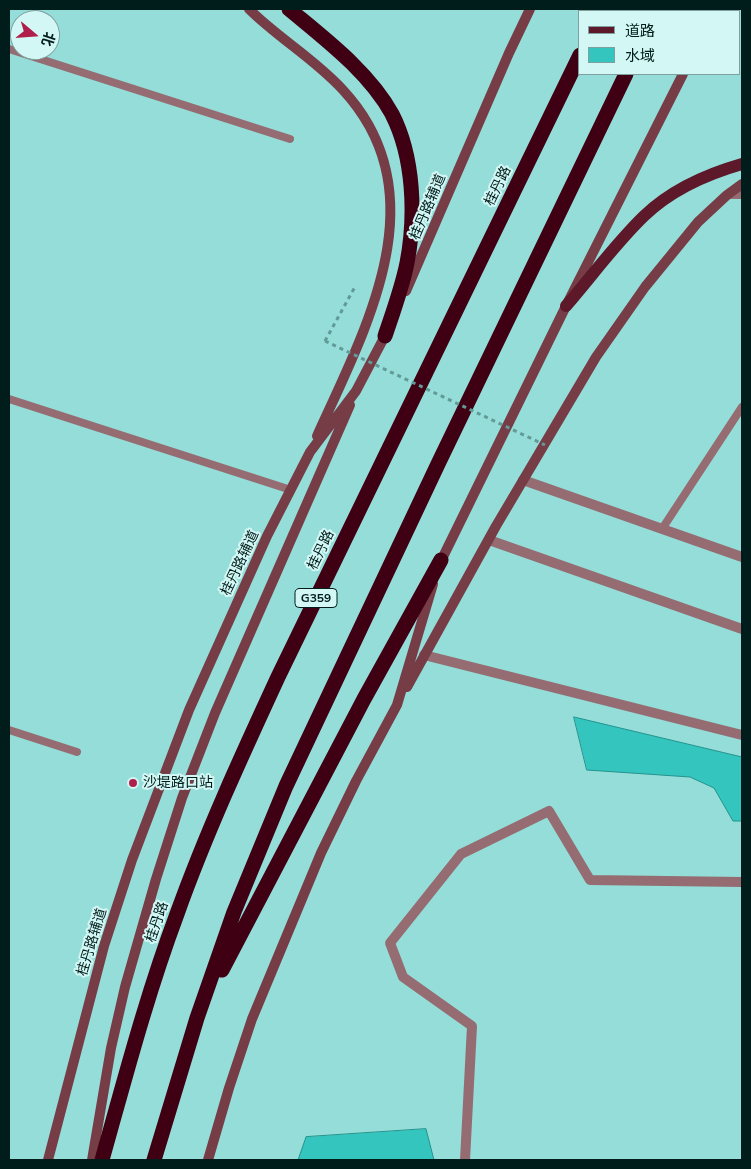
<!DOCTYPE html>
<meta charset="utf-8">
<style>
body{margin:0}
#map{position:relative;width:751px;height:1169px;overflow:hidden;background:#94ddd8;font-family:Mulish,"Noto Sans SC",sans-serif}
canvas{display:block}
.frame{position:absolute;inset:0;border:10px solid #001d1c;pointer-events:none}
.legend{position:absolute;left:578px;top:10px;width:162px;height:65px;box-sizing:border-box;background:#d3f7f4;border:1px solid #7fa09e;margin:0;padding:6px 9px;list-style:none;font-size:15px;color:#001d1c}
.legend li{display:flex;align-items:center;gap:10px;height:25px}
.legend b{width:25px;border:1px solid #7fa09e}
.north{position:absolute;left:10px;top:10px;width:50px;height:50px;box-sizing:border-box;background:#d3f7f4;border:1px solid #7fa09e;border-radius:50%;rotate:108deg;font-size:14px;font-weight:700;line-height:20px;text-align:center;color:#001d1c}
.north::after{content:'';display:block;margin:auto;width:18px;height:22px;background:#b01f4b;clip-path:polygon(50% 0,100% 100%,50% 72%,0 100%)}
</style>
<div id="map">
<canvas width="751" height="1169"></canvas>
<div class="frame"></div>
<ul class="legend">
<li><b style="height:6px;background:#5d1829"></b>道路</li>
<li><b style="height:14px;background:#34c5be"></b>水域</li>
</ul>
<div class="north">北</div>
</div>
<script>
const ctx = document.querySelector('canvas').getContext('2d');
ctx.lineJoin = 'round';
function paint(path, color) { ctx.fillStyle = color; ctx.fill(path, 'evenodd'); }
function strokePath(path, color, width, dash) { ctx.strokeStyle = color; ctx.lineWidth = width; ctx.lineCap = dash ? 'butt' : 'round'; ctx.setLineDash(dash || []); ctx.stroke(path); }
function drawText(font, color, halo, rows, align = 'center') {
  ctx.font = font + ' Mulish,"Noto Sans SC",sans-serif'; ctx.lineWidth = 4; ctx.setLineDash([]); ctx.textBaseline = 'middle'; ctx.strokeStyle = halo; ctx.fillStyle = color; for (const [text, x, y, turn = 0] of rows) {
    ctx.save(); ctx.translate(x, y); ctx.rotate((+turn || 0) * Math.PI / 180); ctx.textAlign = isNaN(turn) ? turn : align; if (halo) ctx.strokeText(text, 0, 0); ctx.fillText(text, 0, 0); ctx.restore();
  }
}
const water = new Path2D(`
 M574,717L742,757V821H733L714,788L690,777L587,770Z
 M426,1129L434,1160H298L306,1137Z`);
const path = new Path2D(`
 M325,341L356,285`);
const lane = new Path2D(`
 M9,49L290,139
 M727,195H742
 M9,399L291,490
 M662,529L742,407
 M9,730L77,752`);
const street = new Path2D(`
 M523,480L742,557
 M489,540L742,629
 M424,655L742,735
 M465,1160L472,1026L403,977L390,943L461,854L549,811L590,880L742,882`);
const secondary = new Path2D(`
 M249,9C278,38 315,59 343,90C440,195 366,328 317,436
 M716,11L717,9
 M406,291L509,53L530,9
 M439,565L566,306L683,74
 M407,687L496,526L596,357L645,287L698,222L727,195L742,184
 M48,1160L104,946L132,860L189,710L267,536L310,452L356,391L387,332
 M92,1160L111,1048L125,987L156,879L182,798L215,713L350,405
 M208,1160L229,1088L252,1019L321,853L356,781L397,705L433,584`);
const primary = new Path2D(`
 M566,306C592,276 616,243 644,216C671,190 707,174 742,164`);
const highway = new Path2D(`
 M289,9C325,39 369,72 392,114C414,157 416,216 407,263C402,288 393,312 385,336
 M601,11L602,9
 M657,11L658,9
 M222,970L364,699L441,560
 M102,1160C125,1078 147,994 177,914C206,833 242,755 278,677L580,55
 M154,1160L197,1018L234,912L286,786L438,464L626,74`);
const pathBridge = new Path2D(`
 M325,341L545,445`);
const markers = [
 [133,783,5,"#b01f4b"]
];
const shields = [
 [316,598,42]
];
const shieldNames = [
 ["G359",316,598]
];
const streetNames = [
 ["桂丹路",498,186,-64],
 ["桂丹路辅道",428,207,-67],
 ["桂丹路",321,550,-64],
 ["桂丹路辅道",240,563,-65],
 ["桂丹路",157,922,-71],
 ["桂丹路辅道",92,942,-73]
];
const poiNames = [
 ["沙堤路口站",143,783]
];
paint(water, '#34c5be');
strokePath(water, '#24938d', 1);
strokePath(path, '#619a97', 3, [4, 4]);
strokePath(lane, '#956c71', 8);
strokePath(street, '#956c71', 10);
strokePath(secondary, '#763d47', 10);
strokePath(primary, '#5d1829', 12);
strokePath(highway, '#400014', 15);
strokePath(pathBridge, '#619a97', 3, [4, 4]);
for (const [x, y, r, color] of markers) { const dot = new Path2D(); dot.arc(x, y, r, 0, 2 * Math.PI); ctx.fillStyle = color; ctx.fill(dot); strokePath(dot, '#d3f7f4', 2); }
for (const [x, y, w] of shields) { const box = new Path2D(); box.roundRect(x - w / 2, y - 9.5, w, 19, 4); ctx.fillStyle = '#d3f7f4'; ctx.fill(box); strokePath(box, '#001d1c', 1); }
drawText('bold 12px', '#001d1c', null, shieldNames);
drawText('14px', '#001d1c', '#d3f7f4', streetNames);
drawText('14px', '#001d1c', '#d3f7f4', poiNames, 'left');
</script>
